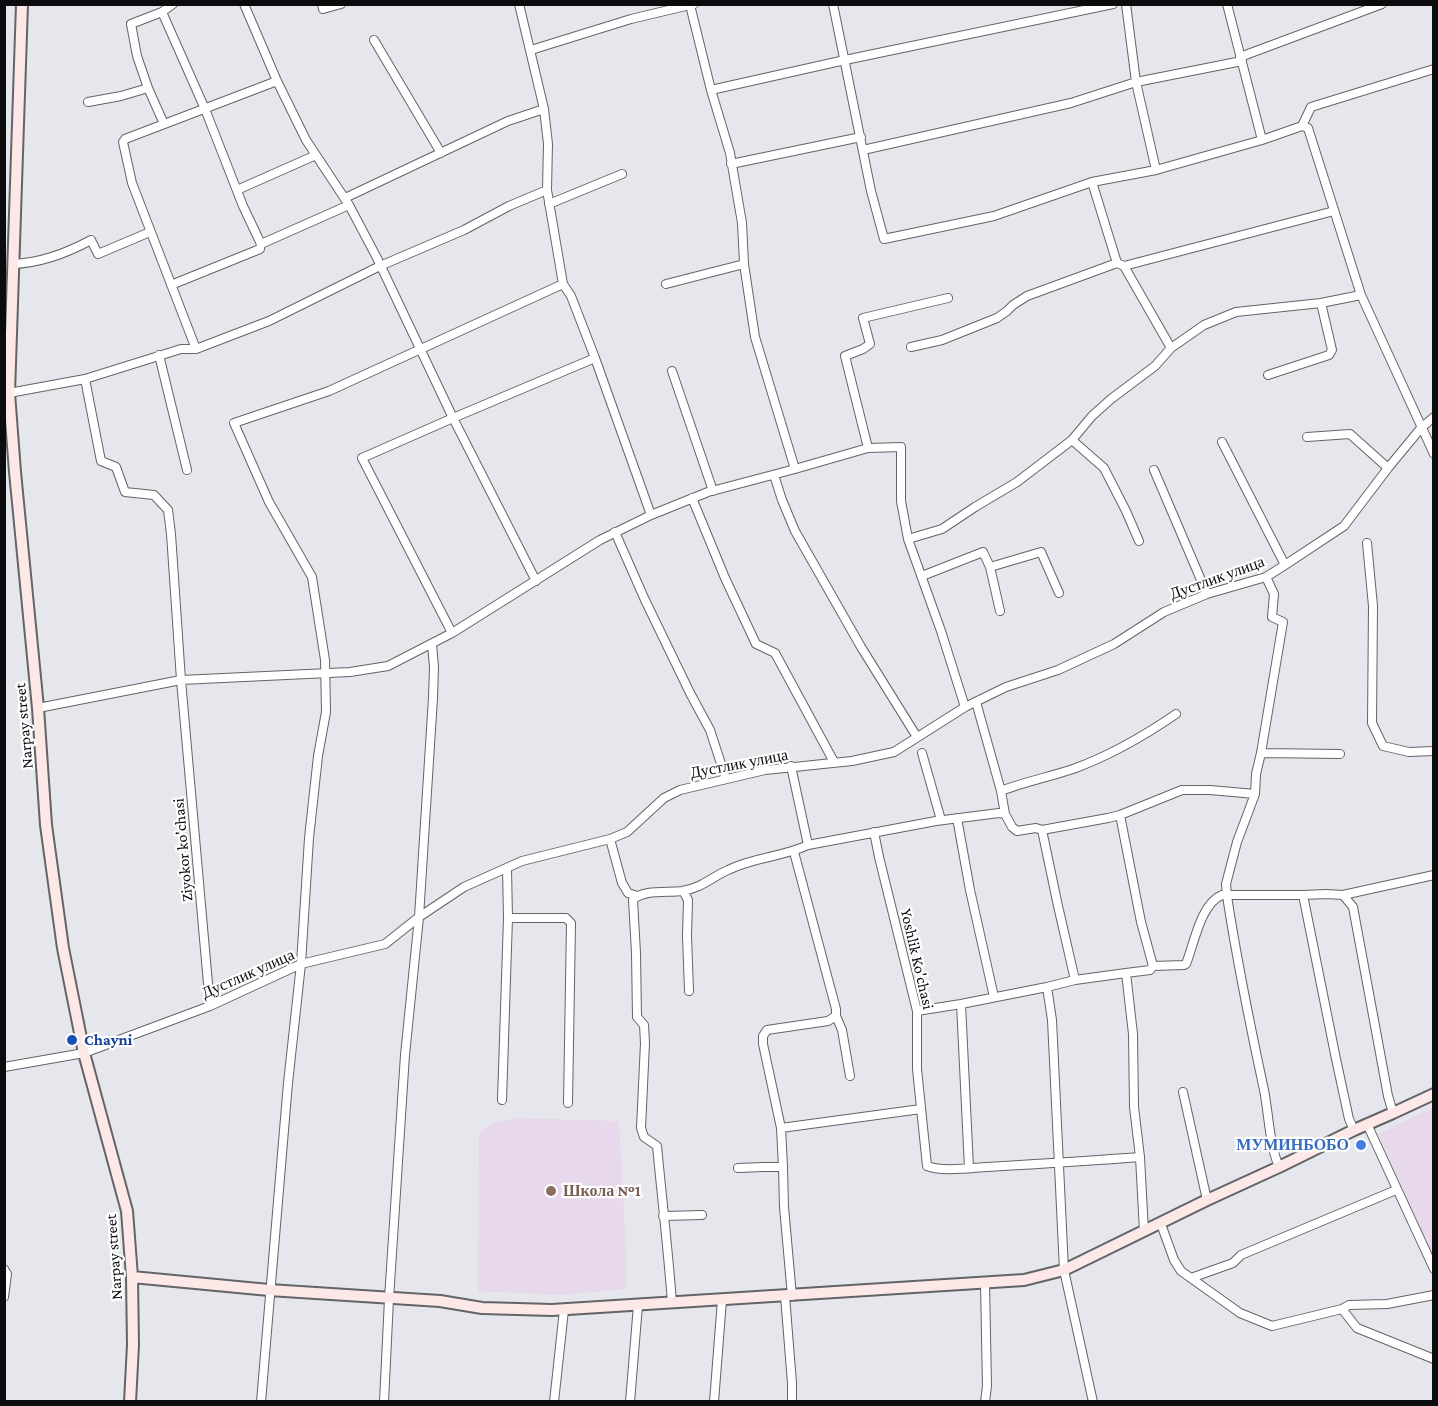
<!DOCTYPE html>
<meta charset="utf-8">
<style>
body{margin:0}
#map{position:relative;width:1438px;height:1406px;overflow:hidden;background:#e6e7ec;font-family:"Crimson Pro",serif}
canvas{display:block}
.frame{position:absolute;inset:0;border:6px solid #0c0c0e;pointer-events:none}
</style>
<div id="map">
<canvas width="1438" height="1406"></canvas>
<div class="frame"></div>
</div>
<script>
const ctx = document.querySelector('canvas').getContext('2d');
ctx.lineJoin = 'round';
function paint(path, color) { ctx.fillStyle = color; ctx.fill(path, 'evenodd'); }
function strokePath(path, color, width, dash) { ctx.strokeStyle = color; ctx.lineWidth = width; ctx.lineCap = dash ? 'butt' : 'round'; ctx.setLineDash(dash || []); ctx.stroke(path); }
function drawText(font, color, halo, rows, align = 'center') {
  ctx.font = font + ' "Crimson Pro",serif'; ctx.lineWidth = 4.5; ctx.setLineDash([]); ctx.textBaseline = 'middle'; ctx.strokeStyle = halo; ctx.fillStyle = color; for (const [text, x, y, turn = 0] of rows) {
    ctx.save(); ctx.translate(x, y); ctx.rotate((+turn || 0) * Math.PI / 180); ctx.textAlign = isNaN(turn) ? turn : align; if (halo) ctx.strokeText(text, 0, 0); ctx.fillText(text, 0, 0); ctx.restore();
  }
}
const education = new Path2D(`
 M1433,1107V1256L1378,1134Z
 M517,1118L619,1121L626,1250V1289L561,1295L478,1291L479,1133L491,1124Z`);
const street = new Path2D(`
 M173,4L162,12L205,109L243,206L261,244L349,205
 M244,4L277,81L306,140L349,205L377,258L453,418L536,581
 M322,4L323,9L341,4
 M519,4L544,109L548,144L547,190L563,284L571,296L595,358L651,515
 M833,4L871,191L884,239L994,216L1092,182L1156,170L1262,140L1302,126L1308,128L1361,295L1434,454
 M1126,4L1136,82L1156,170
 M1227,4L1262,140
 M690,5L711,90L730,153L742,223L744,264L755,337L795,469
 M374,40L441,153
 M531,50L631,19L694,4
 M1240,57L1382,4
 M148,88L137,56L131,24L162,12
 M711,90L845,60L1113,4
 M88,102L121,96L148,88L164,124
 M1302,126L1311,107L1434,69
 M863,150L1071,103L1136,82L1242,61
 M731,164L861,137
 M1092,182L1117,263L1124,266L1334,211
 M237,190L316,155
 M345,198L508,121L544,109
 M549,204L622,174
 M13,264C40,263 67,253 91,240L98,254L150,232
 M1124,266L1171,348
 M666,284L744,264
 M171,285L260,249L261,244
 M911,347L942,340L997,318L1007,311L1013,305L1027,296L1117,263
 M196,349L132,183L123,142L125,139L277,81
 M159,355L187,470
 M672,371L713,491
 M1268,375L1329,355L1332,350L1321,303
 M85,379L101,461L116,467L125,492L154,495L168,510L171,534L181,680L210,1006
 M9,393L85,379L181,349H196L269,321L380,266L464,230L509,206L547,190
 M1307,437L1350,434L1388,468
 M1072,440L1104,468L1126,511L1139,541
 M1222,442L1285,565
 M868,448L901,447V501L908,539L941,631L965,707
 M1154,470L1207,594
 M774,475L782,500L795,531L861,647L917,737
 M692,498L725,578L756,644L775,653L834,762
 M615,532L645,600L690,693L710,730L726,779
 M908,539L942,529L975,507L1017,482L1072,440L1092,416L1111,399L1155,366L1171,348L1204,325L1236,312L1321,303L1361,295
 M1367,543L1373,606L1372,723L1383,746L1409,752L1434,751
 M990,567L1041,552L1059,593
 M922,576L983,552L990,567L1000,611
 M1266,577L1274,594L1272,617L1283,622L1261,753L1256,774L1255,794L1237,842L1226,884L1227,896C1237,961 1250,1025 1264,1090C1269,1115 1269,1143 1279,1167
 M452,633L362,458L453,418L595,358
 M976,702L1001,791
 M38,708L181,680L350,672L388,666L452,633L600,540L651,515L708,492L795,469L868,448L845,356L863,349L870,344L863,318L948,298
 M922,753L941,820
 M1261,753L1340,754
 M791,766L808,845
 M1005,814L1001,791C1024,782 1049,777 1073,769C1109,756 1144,736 1176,714
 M1120,815L1141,922L1153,966L1150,970L1126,973L1133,1034L1134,1107L1140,1157L1144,1231
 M957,818L970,890L994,997
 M1042,830L1058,906L1075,980
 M874,832L879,857L917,1011V1069L927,1166C942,1172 970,1168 987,1167C1038,1164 1089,1161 1140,1157
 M610,839L622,883L628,893L637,896
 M683,891L688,900L687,936L689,991
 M1303,895L1336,1059L1349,1119L1354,1130
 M1343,895L1434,875
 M508,918H566L571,923L568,1103
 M1153,966L1184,965L1186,964C1194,944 1201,903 1222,895H1303L1326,894L1343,895L1353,907L1388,1096L1393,1113
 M1047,987L1075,980L1126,973
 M961,1004L1047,987L1052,1020L1064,1270L1093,1402
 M917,1011L961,1004L969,1168
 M836,1016L842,1030L850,1076
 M4,1067L84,1053L210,1006L301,964L385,944L419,917L464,887L522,861L610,839L627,832L664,798L680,790L765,770L852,761L894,752L965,707L1006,687L1058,670L1114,644L1164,612L1207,594L1266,577L1285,565L1344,526L1388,468L1421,428L1434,417
 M1183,1092L1207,1200
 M502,1100L508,918L507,868
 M1367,1124L1434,1269
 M781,1128L921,1109
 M783,1167L781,1128L763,1044V1036L767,1030L828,1021L836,1016V1009L794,852
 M738,1168L763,1167H783L784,1207L792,1296
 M663,1216L702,1215
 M1161,1224L1174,1260L1181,1271L1240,1313L1272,1326L1342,1309L1357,1328L1434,1359
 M4,1269L7,1274L4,1297
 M1191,1278L1233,1263L1241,1255L1396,1190
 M985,1283L987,1386L985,1402
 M785,1296L792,1383V1402
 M672,1302C668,1250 662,1198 657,1146L644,1137L641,1128L645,1043L644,1025L637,1017L636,953L633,900C643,889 668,893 682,891C704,887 710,878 728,870C754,857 783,857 808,845L936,821L999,813L1005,814L1012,827L1017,831L1036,828L1042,830L1108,818L1120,815L1182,790H1210L1255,794
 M1342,1309L1349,1305L1387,1304L1434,1295
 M261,1402L288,1083L301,964L309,838L318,756L326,712L325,660L312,577L269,502L234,423L329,391L563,284
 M384,1402L389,1299L405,1055L419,917L433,698L434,667L432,644
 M554,1402L564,1310
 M630,1402L638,1305
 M714,1402L722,1300`);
const secondary = new Path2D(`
 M22,4L9,393L15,472L38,708L46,825L63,948L84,1053L127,1211L132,1277L133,1345L130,1402
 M132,1277L269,1290L440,1301L482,1308L552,1310L1024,1280L1064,1270L1207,1200L1279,1167L1354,1130L1393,1113L1434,1094`);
const markers = [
 [72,1040,6,"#1a4fb4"],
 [1361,1145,6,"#3f7fe0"],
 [551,1191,6,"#8d6e63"]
];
const streetNames = [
 ["Дустлик улица",1217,578,-20],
 ["Narpay street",24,726,-95],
 ["Дустлик улица",739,764,-11],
 ["Ziyokor ko'chasi",183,850,-95],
 ["Yoshlik Ko'chasi",917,959,77],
 ["Дустлик улица",248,974,-24],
 ["Narpay street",114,1257,-94]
];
const transitNames = [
 ["Chayni",84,1040]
];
const shopNames = [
 ["МУМИНБОБО",1349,1145]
];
const educationNames = [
 ["Школа №1",563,1191]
];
paint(education, '#e7d8eb');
strokePath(street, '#636468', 10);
strokePath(secondary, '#636468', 14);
strokePath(street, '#fff', 8);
strokePath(secondary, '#fce8e6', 10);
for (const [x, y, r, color] of markers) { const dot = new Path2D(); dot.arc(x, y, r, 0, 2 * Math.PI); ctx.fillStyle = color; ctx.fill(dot); strokePath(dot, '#fff', 2); }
drawText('16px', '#0c0c0e', '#fff', streetNames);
drawText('bold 16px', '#164399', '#fff', transitNames, 'left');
drawText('bold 16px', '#366cbe', '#fff', shopNames, 'right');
drawText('bold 16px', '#785e54', '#fff', educationNames, 'left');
</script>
